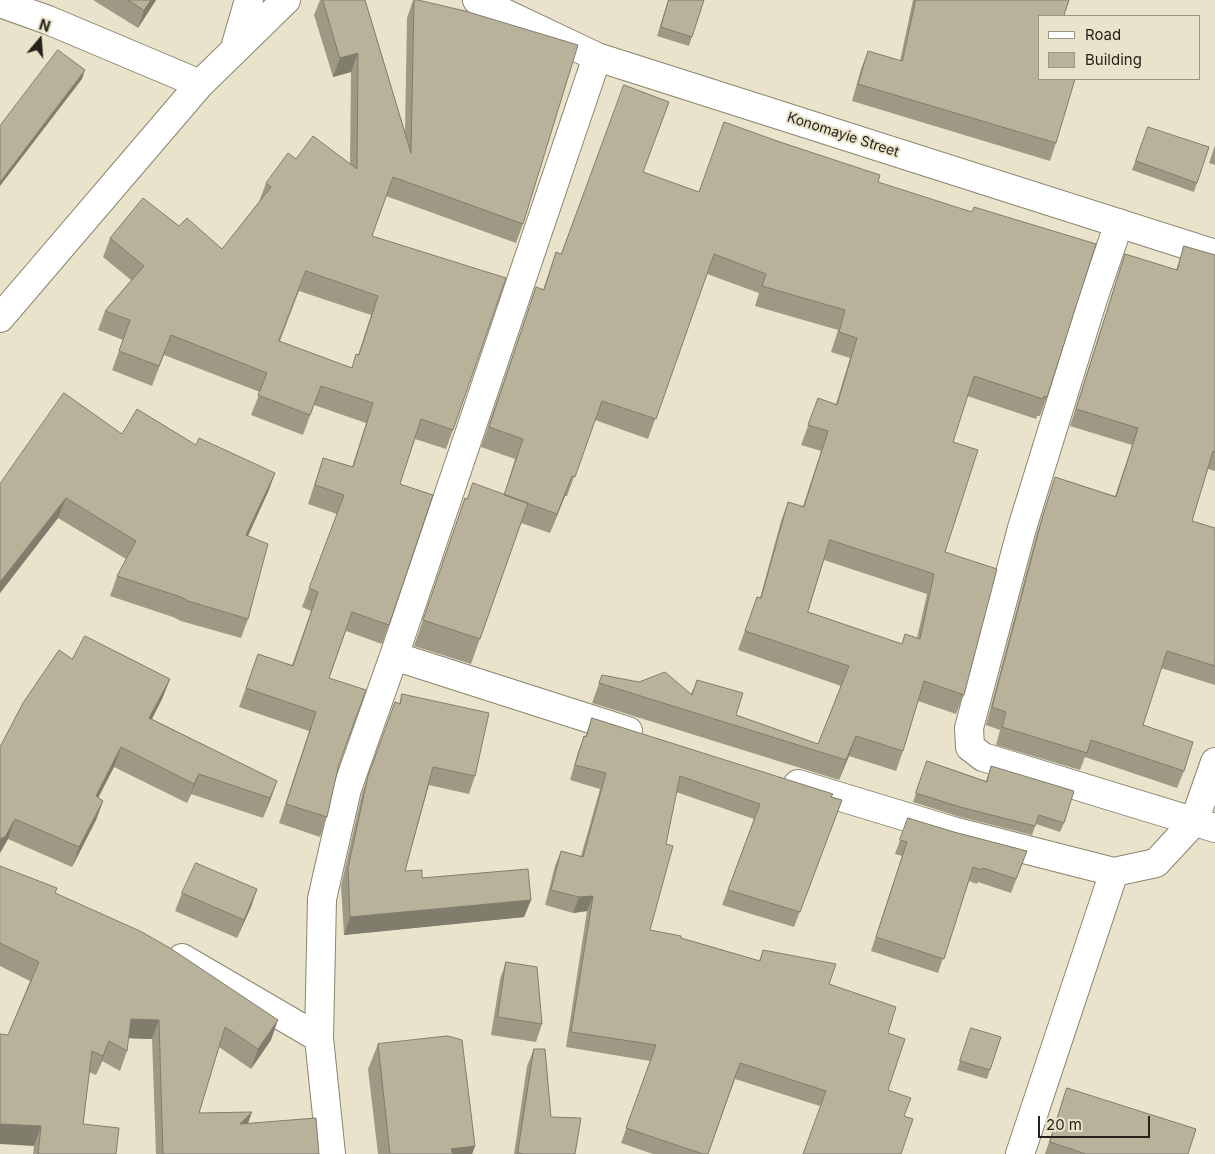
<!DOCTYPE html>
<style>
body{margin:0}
#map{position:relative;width:1215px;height:1154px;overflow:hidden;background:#eae3cb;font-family:Inter,sans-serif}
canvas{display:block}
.legend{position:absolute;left:1038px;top:15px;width:162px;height:65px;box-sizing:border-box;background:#eae3cb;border:1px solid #9b9684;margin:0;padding:6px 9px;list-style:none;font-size:15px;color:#25221a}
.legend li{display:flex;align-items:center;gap:10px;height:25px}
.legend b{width:25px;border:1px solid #9b9684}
.north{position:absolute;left:15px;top:15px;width:50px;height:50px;-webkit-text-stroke:4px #eae3cb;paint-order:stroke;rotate:18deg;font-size:14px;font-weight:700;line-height:20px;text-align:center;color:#25221a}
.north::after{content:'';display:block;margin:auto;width:18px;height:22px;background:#25221a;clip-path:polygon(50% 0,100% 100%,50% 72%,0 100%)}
.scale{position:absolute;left:1038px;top:1116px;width:112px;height:22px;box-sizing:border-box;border:2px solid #25221a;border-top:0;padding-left:6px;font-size:15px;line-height:18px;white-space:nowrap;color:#25221a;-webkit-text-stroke:4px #eae3cb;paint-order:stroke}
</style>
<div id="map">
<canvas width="1215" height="1154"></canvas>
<ul class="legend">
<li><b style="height:6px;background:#fff"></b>Road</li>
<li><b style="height:14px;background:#b8b29b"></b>Building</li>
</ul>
<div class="north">N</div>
<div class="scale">20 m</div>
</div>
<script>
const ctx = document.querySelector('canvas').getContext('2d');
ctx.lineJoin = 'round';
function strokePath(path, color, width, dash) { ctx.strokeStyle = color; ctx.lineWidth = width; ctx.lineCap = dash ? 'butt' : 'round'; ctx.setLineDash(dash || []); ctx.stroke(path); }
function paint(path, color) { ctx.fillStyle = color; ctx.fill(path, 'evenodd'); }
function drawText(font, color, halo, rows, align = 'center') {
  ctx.font = font + ' Inter,sans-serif'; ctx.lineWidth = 4; ctx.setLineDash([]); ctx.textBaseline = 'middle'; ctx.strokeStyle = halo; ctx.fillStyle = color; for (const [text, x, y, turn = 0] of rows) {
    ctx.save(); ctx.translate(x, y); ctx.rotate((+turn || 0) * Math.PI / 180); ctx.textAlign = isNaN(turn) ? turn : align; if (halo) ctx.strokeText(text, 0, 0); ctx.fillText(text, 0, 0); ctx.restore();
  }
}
const minor = new Path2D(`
 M477,0L597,57L1215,254
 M0,3L48,20L200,84
 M235,48L249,0
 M1119,223L1092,302L1022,528L969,728L970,747L983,757L1215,828
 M0,318L200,84L286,0
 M394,656L628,731
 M798,784L953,831L1114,872L1156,863L1194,822L1215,762
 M182,958L319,1038
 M331,1154L319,1038L322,899L347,789L394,656L597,57
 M1020,1154L1114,872`);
const wall = new Path2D(`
 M93,0H156L138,28Z
 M320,0H365L405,132L407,18L413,0L523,224L516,243L386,196L372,236L453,430L446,449L415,439L400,484L389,625L382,644L346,631L329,678L339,764L327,817L320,837L279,823L309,731L239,707L258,654L292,665L311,611L302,607L337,514L308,504L323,458L352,467L366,423L314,405L303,435L251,415L260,392L164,355L152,386L112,370L123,340L98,330L105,311L131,280L103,257L110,238L179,226L222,249L259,202L266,183L296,159L350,164L351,72L333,77L314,15ZM299,291L371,315L358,355L351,368L280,341Z
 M668,0H704L689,46L657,36Z
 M913,0H1069L1039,16L1056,143L1050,161L852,101L861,69L868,51L900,61Z
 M1148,127L1197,183L1194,192L1132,170Z
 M1215,145V165L1209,163Z
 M643,172L699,192L878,182L1047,397L1040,416H1037L1036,419L967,396L953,442L945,552L964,695L956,714L918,701L903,751L896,771L849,756L839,780L592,703L602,675L691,694L697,680L736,715L818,744L841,686L738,650L757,597L760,598L781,521L788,502L803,506L821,451L801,445L818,398L836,404L850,358L831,352L838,330L755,306L759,293L707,274L648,439L595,420L567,496H565L550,533L521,523L471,664L414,646L465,498L467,499L504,495L515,459L481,447L536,287L543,290L556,252L561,254ZM824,560L927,594L917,638L902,644L808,612Z
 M1184,246L1215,255V471L1208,469L1192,521L1215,528V685L1161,668L1143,725L1184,771L1177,788L1085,757L1080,770L996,745L1000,730L986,725L1037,532L1055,477L1115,496L1132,445L1070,426L1119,272L1125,254L1176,270Z
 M122,434L196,445L275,473L268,492L248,536V619L241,638L181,621L173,617L110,596L117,576L126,559L58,518L0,593V484Z
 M72,659L170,679L162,699L152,719L277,781L263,818L191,794L187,803L114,767L98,797L103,801L96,820L72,867L8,839L0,853V747Z
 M402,694L475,776L469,794L429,785L405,871L422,878L531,900L524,917L344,935L341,886L362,793L395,702L399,704Z
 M592,718L842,800L794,927L722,905L754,819L676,792L650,930L681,938L759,961L763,950L829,984L896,1007L820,1106L735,1079L708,1154H653L621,1143L650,1061L566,1047L587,911L573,913L545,905L555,866L561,851L581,856L600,789L570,780L578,752L584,736L585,737Z
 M927,761L986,781L991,766L1064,823L1060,832L1036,824L1032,835L957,816L913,802Z
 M908,818L954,832L1027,851L1011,893L978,882L977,884L969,881L938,973L871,951L902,856L895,854Z
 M0,866L56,893L271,1040L251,1069L219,1047L199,1113L247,1124L319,1154H156L152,1039L128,1038L127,1051L120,1071L102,1061L96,1075L89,1072L83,1124L116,1154H33L34,1146L8,1035L30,981L0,966Z
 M257,889L251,907L237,938L175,911L182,893Z
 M506,962L542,1024L536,1042L491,1035L500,979Z
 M968,1037L990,1070L987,1079L957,1070Z
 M378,1044L475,1146L472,1154H378L368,1069Z
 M534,1049L551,1117L575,1154H514L527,1066Z
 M1067,1088L1188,1154H1045Z`);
const shadedWall = new Path2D(`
 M151,0H156L138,28L144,10Z
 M358,53L351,72L333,77L340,58Z
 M85,70L82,79L0,186V182Z
 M275,473L268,492L239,555L246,535Z
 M572,476L565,496L550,533L557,514Z
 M66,498L58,518L0,593V582Z
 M170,679L162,699L142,738L149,718Z
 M856,736L849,756L839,780L846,760Z
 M121,747L114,767L89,816L96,796Z
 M199,774L191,794L187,803L194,784Z
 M277,781L270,801L263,818L270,798Z
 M103,801L96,820L72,867L79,847Z
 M15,819L8,839L0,853V839Z
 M257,889L251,907L237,938L244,920Z
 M593,896L587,911L573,913L579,897Z
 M531,900L524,917L344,935L350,917Z
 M131,1019L159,1020L152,1039L123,1038Z
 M278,1020L271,1040L251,1069L258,1049Z
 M109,1041L102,1061L96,1075L103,1056Z
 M252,1112L245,1132L240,1124Z
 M0,1124L41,1126L34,1146L0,1144Z
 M475,1146L472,1154H449L451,1149Z`);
const building = new Path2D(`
 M128,0H151L144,10Z
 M323,0H365L411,153L414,0H418L465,11L578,45L523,224L393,177L372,236L506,278L453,430L421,419L400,484L433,495L389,625L352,612L329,678L366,690L339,764L327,817L286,804L316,712L246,688L258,654L293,666L318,592L309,588L344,495L315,485L323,458L353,467L373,403L321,386L310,415L258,395L267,373L171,335L159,366L119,351L130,320L105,311L144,266L110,238L143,198L179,226L187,218L222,249L271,187L266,183L288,153L296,159L313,136L357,169L358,53L340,58ZM306,271L378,296L359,355L356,354L352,368L279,341Z
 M669,0H704L692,37L661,27Z
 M916,0H1069L1064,15L1068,16H1039V79H1075L1056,143L858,84L868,51L902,61Z
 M58,50L85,70L0,182V126Z
 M624,85L669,102L643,172L699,192L724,122L780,142L880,175L878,182L972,212L974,207L1096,244L1047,397L1044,396L1043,399L974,376L953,442L978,450L945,552L997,569L964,695L924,681L903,751L856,736L846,760L599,683L602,675L639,682L665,672L692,695L697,680L743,693L736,715L818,744L849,666L745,631L757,597L761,598L788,502L804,507L828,431L808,425L818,398L837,405L857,338L839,332L845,310L762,286L766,274L714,254L656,419L602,401L575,477L572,476L557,514L504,495L523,439L489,427L536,287L544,290L556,252L561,254ZM830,540L934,574L920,639L905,634L902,644L808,612Z
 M1148,127L1209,147L1197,183L1136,161Z
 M1184,246L1215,255V452L1213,451L1192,521L1215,528V666L1167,651L1143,725L1193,742L1184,771L1091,740L1087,753L1002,727L1006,712L992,707L1043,515L1055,477L1116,497L1138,428L1076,409L1125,254L1177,270Z
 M64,393L122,434L137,409L196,445L199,438L275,473L246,535L268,544L248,619L188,601L181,597L117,576L136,541L66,498L0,582V484Z
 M473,483L528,503L480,639L423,620L465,498L467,499Z
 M85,636L170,679L149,718L277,781L270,798L199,774L194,784L121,747L96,796L103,801L79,847L15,819L5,837L0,839V747L23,703L59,650L72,659Z
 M402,694L489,713L475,776L433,767L405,871L422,870V878L528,869L531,900L350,917L348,868L368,776L395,702L400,704Z
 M592,718L833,794L831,797L842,800L800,912L728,890L760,804L680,776L666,844L673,846L650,930L681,936V938L760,961L763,950L836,964L829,984L896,1007L888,1033L905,1039L888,1090L911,1098L904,1116L913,1119L901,1154H803L826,1091L740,1063L708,1154H703L626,1128L656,1045L571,1032L593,896L579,897L551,890L561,851L583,857L606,773L575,765L584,736L586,737Z
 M927,761L987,782L991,766L1074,791L1064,823L1039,815L1035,826L960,807L916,793Z
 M908,818L954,832L1027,851L1016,879L983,868L982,870L973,867L944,959L876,937L907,842L900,840Z
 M196,863L257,889L244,920L182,893Z
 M0,866L57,888L55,893L140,931L170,948L278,1020L258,1049L225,1027L199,1113L252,1112L240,1124L316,1118L319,1154H163L159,1020L131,1019L127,1051L109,1041L103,1056L92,1051L83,1124L119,1128L116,1154H38L41,1126L0,1124V1034L8,1035L39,962L0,943Z
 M506,962L537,967L542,1024L498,1017Z
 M971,1028L1001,1037L990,1070L960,1061Z
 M448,1036L462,1040L475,1146L451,1149L453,1154H390L378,1044Z
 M534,1049H545L551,1117L581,1118L575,1154H524L518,1153Z
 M1067,1088L1196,1129L1188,1154H1086L1050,1142Z`);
const streetNames = [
 ["Konomayie Street",843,135,18]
];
strokePath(minor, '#8a846e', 30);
strokePath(minor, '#fff', 28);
paint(wall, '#9e9985');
paint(shadedWall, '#817d6c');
paint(building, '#b8b29b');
strokePath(building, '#817d6c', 1);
drawText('14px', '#25221a', '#eae3cb', streetNames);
</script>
